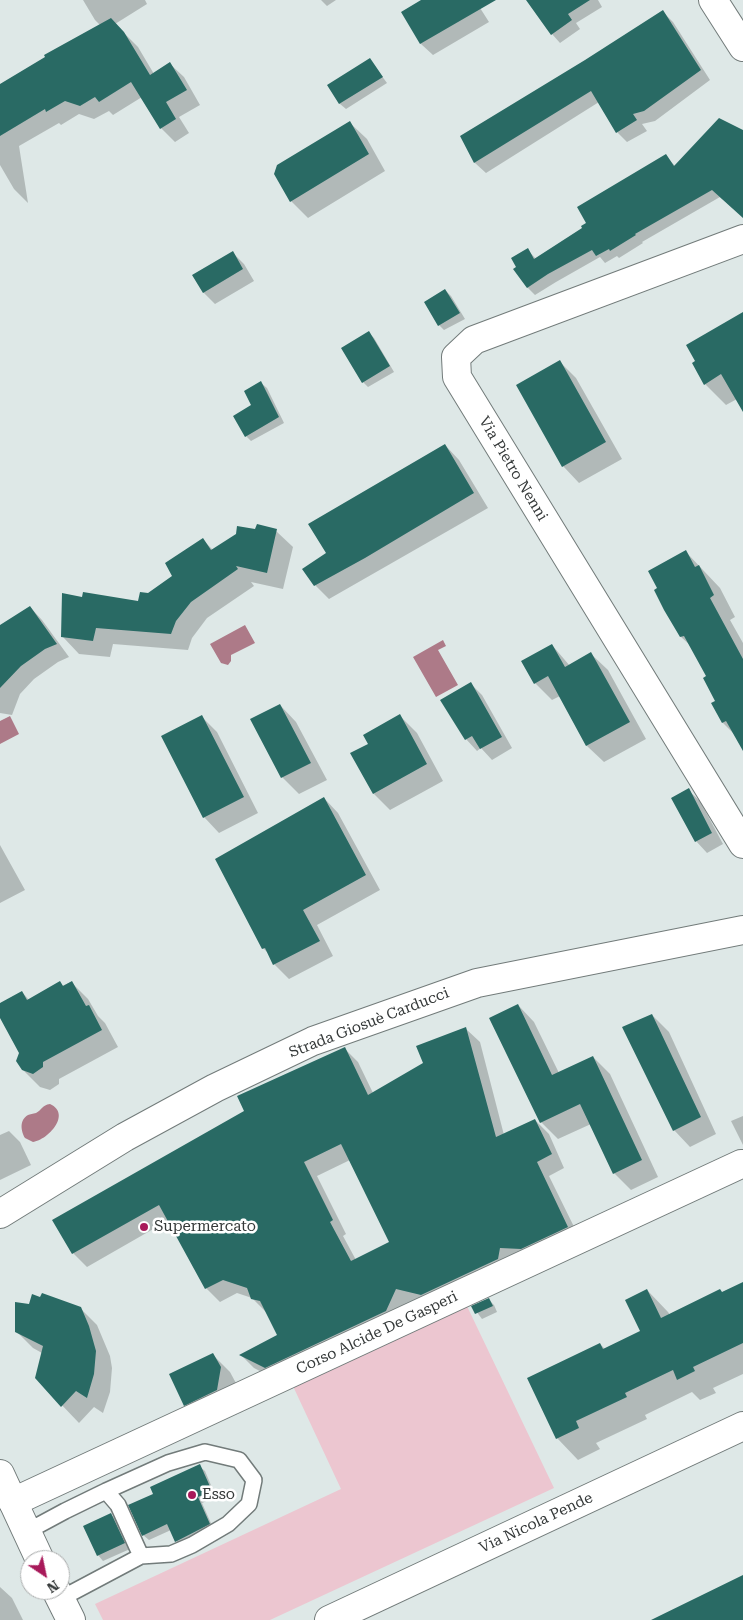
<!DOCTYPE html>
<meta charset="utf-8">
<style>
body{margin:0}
#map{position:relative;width:743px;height:1620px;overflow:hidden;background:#dee8e7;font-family:"Roboto Serif",serif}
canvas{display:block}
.north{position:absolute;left:20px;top:1550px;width:50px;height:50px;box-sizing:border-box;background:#fff;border:1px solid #aeb0b0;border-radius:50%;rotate:146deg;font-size:14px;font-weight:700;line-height:20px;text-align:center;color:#353939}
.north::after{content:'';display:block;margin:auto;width:18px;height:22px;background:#a81a5a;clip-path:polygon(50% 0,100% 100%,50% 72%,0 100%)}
</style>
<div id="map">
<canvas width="743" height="1620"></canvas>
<div class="north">N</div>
</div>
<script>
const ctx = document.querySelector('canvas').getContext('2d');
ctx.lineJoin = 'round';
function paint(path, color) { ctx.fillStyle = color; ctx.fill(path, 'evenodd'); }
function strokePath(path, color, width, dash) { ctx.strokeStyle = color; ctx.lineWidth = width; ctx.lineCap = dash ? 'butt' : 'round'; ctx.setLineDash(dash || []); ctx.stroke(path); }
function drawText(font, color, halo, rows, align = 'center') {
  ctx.font = font + ' "Roboto Serif",serif'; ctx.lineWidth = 5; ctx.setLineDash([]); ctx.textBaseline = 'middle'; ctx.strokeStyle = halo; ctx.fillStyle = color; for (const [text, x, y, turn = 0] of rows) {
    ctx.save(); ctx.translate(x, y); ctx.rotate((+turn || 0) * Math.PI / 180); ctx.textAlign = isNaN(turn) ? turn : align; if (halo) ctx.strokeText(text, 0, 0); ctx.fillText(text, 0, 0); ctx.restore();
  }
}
const green = new Path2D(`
 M465,1302L554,1488L270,1620H103L95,1604L341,1489L292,1384Z`);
const water = new Path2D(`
 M245,625L255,643L231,655V661L228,665L221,663L210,644Z
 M443,640L446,646L438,650L458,685L436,697L413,657Z
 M10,716L19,734L0,744V721Z
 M50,1104C72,1114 48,1140 33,1142L25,1138C21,1131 19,1120 28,1115C30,1114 33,1114 36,1113C42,1110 42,1105 50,1104Z`);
const shadow = new Path2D(`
 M83,0H145L147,4L115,24L138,47L154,74L170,64L184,77L200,105L179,117L189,133L175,142L161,128L142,97L113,115L109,111L94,119L79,114L61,125L59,123L19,146L28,203L14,189L0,165V85L100,25L95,20Z
 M321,0H336L327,6Z
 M424,0H475L489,22L433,55L421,44L402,12Z
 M538,0H598L602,7L576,23L580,29L560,43L552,34Z
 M663,12L673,22L710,80L655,121L642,124L647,131L627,142L617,132L599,102L486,173L475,163L462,136L586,61Z
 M370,60L387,83L346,109L340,104L329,86Z
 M350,123L367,139L385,171L308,218L291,201L275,174Z
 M743,132V217L720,197L642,242L643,243L619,258L617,256L605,263L600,257L556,282L535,295L528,288L515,269L527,249L536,259L584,228L666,156L675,166Z
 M233,253L244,264L254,281L215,304L204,293L194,276Z
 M445,290L451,296L465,319L444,330L439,325Z
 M743,319V410L737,399L726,405L705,384Z
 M369,333L374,338L394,372L368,387L363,382Z
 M560,362L576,378L622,459L579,483L563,466Z
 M261,383L267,388L284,423L251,441L246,436L253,406Z
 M445,445L459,460L488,508L329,599L315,585L328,554Z
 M256,531H276L293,547L283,589L251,582L254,586L207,618L192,638L188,650L113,644L110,657L79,654L63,637L83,598L139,603L148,594L174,576L203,540L213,550Z
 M686,552L720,588L735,617L730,620L743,643V743L723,723L713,704L717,702L708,677L691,646L681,637Z
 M30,607L42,620L69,657L58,662L34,679L20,694L12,715L0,713V627Z
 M552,645L570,666L591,654L608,670L646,739L604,762L587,746L560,696L552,700L535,683Z
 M471,684L482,695L512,748L492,760L481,748L477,751L466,739Z
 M280,705L296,722L327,780L299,794L282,777Z
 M400,716L417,733L443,781L390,810L374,794Z
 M202,717L217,732L258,813L219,833L204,817Z
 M688,790L700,801L723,844L707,853L696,841Z
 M324,798L338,813L380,890L317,925L333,956L289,979L274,964L270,955L263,948Z
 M0,845L25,890L0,903Z
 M71,982L88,999L98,1016L105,1023L118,1047L59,1079V1084L50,1090L40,1087L23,1070L20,1053L0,1015V1004L22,992L29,1000Z
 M518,1005L534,1022L559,1073L593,1057L610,1074L658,1177L631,1190L614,1173L591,1124L558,1139L541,1122Z
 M652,1015L669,1032L716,1134L690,1147L674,1130Z
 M466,1029L480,1042L504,1135L535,1120L549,1134L564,1168L549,1176L581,1241L435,1309L410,1302L400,1325L279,1381L254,1368L241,1355L279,1336L266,1312L252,1298L237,1293L220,1302L206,1288L169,1220L87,1267L73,1253L246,1112L344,1048L358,1062L373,1093L424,1064ZM350,1160L390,1242L356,1260L343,1236L346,1234L317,1176Z
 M743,1116V1145L731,1121Z
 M9,1131L20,1142L31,1165L0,1180V1135Z
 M743,1283V1374L713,1388L716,1393L700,1400L692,1392L645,1415L647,1419L596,1443L600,1449L578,1460L557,1438L600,1344L605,1349L642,1332L647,1290L668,1312L670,1315Z
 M489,1300L494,1305L497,1312L482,1319L473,1307Z
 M30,1306L80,1308L97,1325L110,1356L112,1368L110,1392L103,1413L94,1407L79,1423L36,1378L42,1353L33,1348L16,1331Z
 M213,1355L230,1372L237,1385L201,1422L185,1405Z
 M199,1466L205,1471L216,1497L202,1503L214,1530L182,1547L176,1541L171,1530L149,1540L143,1535L155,1494Z
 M111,1514L116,1520L130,1549L103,1561L98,1555Z
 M0,1587L12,1598L23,1620H0Z`);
const building = new Path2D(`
 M421,0H496L420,44L401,12Z
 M526,0H590L568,14L572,20L551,35Z
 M663,10L701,70L644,111L633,114L637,120L616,133L591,91L474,163L460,136L585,60Z
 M111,18L124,32L150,75L170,62L187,90L166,102L176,119L160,129L131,82L99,102L95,97L80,106L65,101L46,112L45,109L0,136V84L45,57L44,55Z
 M370,58L383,77L339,104L327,85Z
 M719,118L743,130V218L712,190L635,234L636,235L610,251L609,249L596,256L592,250L548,274L527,288L513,269L516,267L511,258L528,248L534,259L582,228L581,226L586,223L577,207L666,154L674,166Z
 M350,121L369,154L290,202L274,174L277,165Z
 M233,251L243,269L203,293L192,275Z
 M445,289L460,313L438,326L424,302Z
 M743,312V412L721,374L704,385L692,363L695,361L686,345Z
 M369,331L390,366L362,383L341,348Z
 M560,360L606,442L562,467L516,385Z
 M261,381L279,417L245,437L233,416L251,405L244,391Z
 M445,444L474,493L365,558L314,586L302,569L326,553L308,524Z
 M257,524L277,529L267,573L236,566L238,569L191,602L176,621L171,634L96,628L93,641L61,637L62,593L82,597L83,592L138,601L140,592L148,593L172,576L165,563L203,538L211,550L236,534L237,526L255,529Z
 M686,550L695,567L699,565L714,595L710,598L743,659V751L726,721L722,723L711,703L715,701L703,678L706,676L684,636L680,637L664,610L654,590L657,588L648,571Z
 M30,606L57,644L45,649L21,666L0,688V625Z
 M552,644L565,667L591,652L630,722L586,746L548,676L534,684L521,661Z
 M471,682L502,737L480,749L472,736L465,740L440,700Z
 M280,704L311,763L281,778L250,719Z
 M400,714L427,764L373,794L350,753L368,744L363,735Z
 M202,715L244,797L203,818L161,736Z
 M689,788L712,833L695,842L671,798Z
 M324,797L366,875L303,910L320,941L273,965L265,948L262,949L215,859Z
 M60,981L63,986L72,981L86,1006L89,1005L102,1030L43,1062V1067L33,1074L22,1070L16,1061L19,1053L0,1018V1003L22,991L27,1000Z
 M518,1004L552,1075L593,1056L642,1160L613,1174L580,1104L540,1123L489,1018Z
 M652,1014L701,1117L673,1131L622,1027Z
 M466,1027L496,1137L535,1119L552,1154L537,1162L568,1227L521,1249L500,1248L498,1259L421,1295L396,1289L386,1311L265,1368L239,1355L277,1335L260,1301L251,1299L247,1288L223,1280L205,1289L159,1205L72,1254L52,1220L244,1111L237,1096L345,1047L368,1095L423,1063L416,1046ZM341,1144L389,1242L351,1261L330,1222L333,1220L304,1162Z
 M743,1282V1343L693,1367L695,1371L677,1380L673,1370L625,1393L627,1397L576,1421L579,1428L556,1439L527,1378L600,1343L603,1349L640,1331L625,1300L647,1289L661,1318L720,1289L722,1292Z
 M42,1293L81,1307L89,1326L96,1351L94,1374L87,1398L76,1391L61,1407L35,1378L43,1346L15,1332V1302L29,1304L32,1294L40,1297Z
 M489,1298L493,1306L475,1314L471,1306Z
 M213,1353L221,1367L217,1390L184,1406L169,1374Z
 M200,1464L212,1491L198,1497L210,1524L175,1542L167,1524L142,1536L128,1505L153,1494L150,1487Z
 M111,1513L125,1543L97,1556L83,1526Z
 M743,1575V1620H651Z`);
const lane = new Path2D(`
 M26,1532L65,1511L106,1491L118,1505L141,1556
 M60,1599L141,1556L171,1554L192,1545L228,1524L249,1504L254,1480L239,1460L205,1452L168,1463L106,1491`);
const street = new Path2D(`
 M743,239L474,340L456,357L457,377L743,844
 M0,1214L125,1137L215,1088L313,1041L477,983L743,930
 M13,1502L741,1164
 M329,1620L743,1426`);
const secondary = new Path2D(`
 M713,0L743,47
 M0,1474L40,1560
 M56,1590L71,1620`);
const markers = [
 [144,1227,5,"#a81a5a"],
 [192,1495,5,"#a81a5a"]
];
const streetNames = [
 ["Via Pietro Nenni",513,469,59],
 ["Strada Giosuè Carducci",369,1023,-21],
 ["Corso Alcide De Gasperi",377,1333,-25],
 ["Via Nicola Pende",536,1523,-25]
];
const poiNames = [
 ["Supermercato",154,1227],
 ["Esso",202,1495]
];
paint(green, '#ecc6d0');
paint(water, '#ad7a88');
paint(shadow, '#0003');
paint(building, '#296a64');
strokePath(lane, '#727b7a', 18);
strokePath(street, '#727b7a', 30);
strokePath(secondary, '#727b7a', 30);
strokePath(lane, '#fff', 15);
strokePath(street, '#fff', 28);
strokePath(secondary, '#fff', 28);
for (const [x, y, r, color] of markers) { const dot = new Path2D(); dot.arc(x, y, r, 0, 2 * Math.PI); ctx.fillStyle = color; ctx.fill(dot); strokePath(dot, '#fff', 2); }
drawText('15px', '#353939', '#fff', streetNames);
drawText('15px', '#353939', '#fff', poiNames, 'left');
</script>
